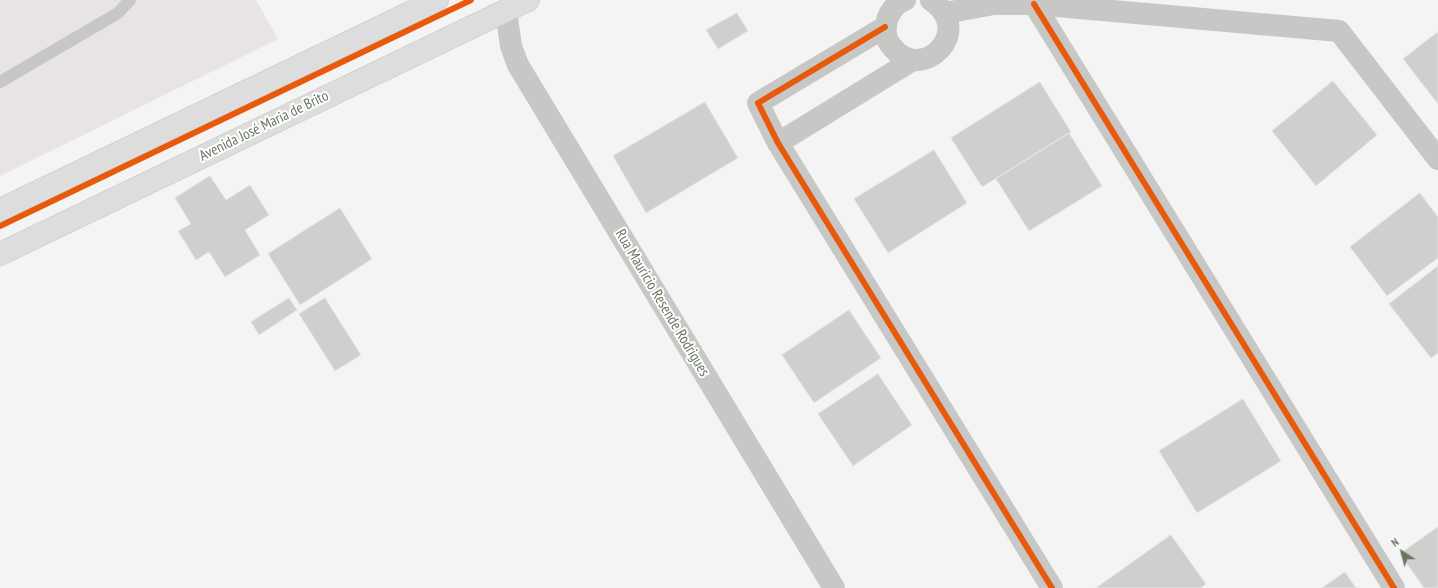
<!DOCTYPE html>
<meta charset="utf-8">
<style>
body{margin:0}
#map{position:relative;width:1438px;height:588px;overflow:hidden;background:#f5f4f5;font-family:"PT Sans Narrow",sans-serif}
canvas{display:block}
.north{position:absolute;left:1382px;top:532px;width:40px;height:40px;-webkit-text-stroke:3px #fff;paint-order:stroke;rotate:324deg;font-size:11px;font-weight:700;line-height:16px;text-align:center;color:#68775f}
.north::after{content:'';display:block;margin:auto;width:14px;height:18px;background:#68775f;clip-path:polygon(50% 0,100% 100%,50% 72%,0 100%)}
</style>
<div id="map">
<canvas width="1438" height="588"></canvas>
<div class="north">N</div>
</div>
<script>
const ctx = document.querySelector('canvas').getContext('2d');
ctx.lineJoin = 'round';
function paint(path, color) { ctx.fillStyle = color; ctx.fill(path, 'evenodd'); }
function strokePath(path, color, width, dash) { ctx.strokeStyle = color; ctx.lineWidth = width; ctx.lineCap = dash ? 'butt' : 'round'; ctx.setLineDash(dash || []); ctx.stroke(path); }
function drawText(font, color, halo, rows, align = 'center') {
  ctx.font = font + ' "PT Sans Narrow",sans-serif'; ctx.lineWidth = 4; ctx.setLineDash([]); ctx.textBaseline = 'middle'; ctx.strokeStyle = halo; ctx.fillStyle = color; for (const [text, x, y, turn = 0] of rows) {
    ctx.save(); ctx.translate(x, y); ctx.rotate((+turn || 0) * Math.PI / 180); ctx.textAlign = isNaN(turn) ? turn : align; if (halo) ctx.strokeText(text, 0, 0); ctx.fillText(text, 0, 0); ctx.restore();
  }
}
const green = new Path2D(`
 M0,0H256L278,39L0,176Z`);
const building = new Path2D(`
 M737,13L748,31L718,49L706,30Z
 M1438,32V104L1403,59Z
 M1333,81L1377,135L1316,186L1272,131Z
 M1040,82L1071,132L982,187L951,138Z
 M705,102L738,158L646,213L613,156Z
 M1069,133L1102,186L1029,231L996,179Z
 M934,150L967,203L888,253L854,199Z
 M210,176L226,200L250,185L269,215L245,230L260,255L225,277L209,252L196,260L178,231L191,224L175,198Z
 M1420,193L1438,217V258L1387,296L1350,247Z
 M340,208L372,259L300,305L268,254Z
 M1438,266V353L1431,358L1389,304Z
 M289,298L297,310L259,335L251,322Z
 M325,298L361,355L335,371L299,314Z
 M849,310L881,358L814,403L782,355Z
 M878,374L912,425L853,466L818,414Z
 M1243,399L1281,461L1197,513L1159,451Z
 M1438,527V588H1424L1400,554Z
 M1171,535L1206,584L1201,588H1096Z
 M1345,572L1356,588H1322Z`);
const lane = new Path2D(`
 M0,82L118,13L130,0`);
const street = new Path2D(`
 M905,0C894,4 887,15 886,26C885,34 887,42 893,48C923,84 976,30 931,0
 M1034,4L1394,588
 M506,11L511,46L518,65L834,588
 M945,13L994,4H1034L1339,31L1438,159
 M885,27L758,103L778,143L1052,588
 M778,143L913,60`);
const secondary = new Path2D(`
 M0,210L437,0
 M0,254L528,0`);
const cycleway = new Path2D(`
 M1034,4L1394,588
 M885,27L758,103L778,143L1052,588
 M0,226L471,0`);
const streetNames = [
 ["Avenida José Maria de Brito",264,126,-26],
 ["Rua Mauricio Resende Rodrigues",662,303,59]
];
paint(green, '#e8e3e4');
paint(building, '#cfd0ce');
strokePath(building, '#e4e4e4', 1);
strokePath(secondary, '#d1d1d0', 24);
strokePath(lane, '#c7c8c6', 12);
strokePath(street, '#c7c8c6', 22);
strokePath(secondary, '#dcdddc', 22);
strokePath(cycleway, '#e8590c', 6);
drawText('15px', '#68775f', '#fff', streetNames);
</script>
